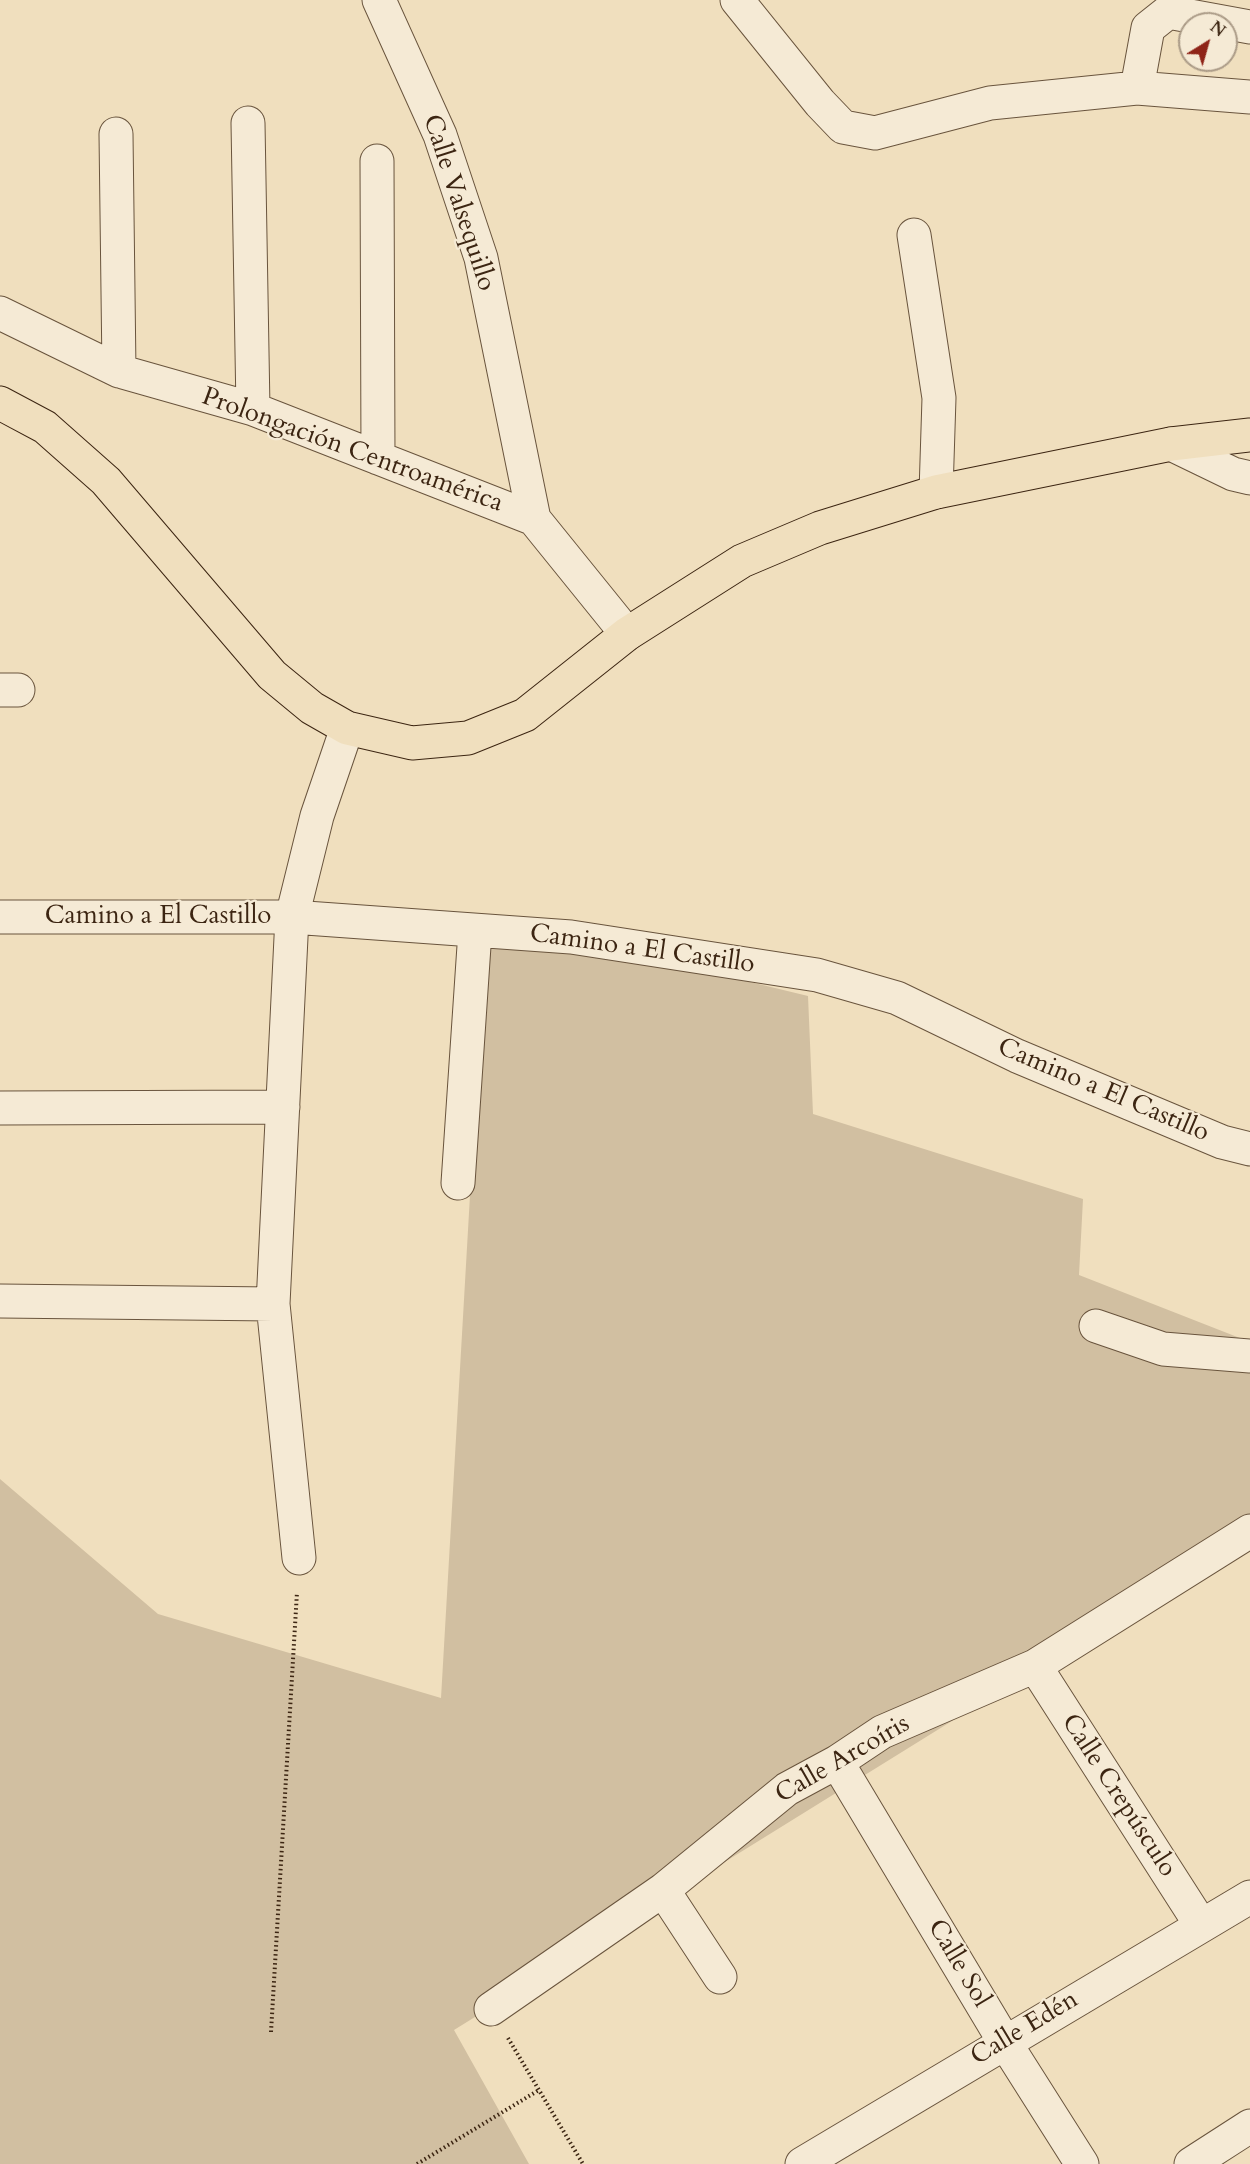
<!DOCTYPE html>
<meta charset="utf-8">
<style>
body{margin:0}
#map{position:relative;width:1250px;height:2164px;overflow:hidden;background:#f0dfbe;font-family:Cardo,serif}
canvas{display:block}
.north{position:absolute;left:1178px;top:12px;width:60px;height:60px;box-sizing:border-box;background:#f5ead5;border:2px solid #ab9b87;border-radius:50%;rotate:37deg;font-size:16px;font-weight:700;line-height:24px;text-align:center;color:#3c2512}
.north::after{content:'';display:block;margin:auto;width:21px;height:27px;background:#8f2418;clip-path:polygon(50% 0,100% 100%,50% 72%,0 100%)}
</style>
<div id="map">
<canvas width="1250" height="2164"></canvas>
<div class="north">N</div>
</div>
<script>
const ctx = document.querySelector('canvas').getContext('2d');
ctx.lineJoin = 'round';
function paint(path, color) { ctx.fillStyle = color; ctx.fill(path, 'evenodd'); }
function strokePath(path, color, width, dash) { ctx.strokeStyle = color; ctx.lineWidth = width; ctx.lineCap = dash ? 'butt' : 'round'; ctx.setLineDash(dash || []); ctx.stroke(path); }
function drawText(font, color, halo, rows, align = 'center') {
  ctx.font = font + ' Cardo,serif'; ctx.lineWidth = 4.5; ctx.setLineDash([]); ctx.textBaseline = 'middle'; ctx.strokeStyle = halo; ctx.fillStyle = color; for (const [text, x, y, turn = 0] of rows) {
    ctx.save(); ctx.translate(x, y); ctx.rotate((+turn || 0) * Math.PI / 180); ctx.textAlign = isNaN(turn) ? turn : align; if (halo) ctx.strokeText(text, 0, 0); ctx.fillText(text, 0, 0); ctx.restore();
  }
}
const green = new Path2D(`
 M486,918L808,996L813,1114L1083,1199L1079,1275L1250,1342V1536L454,2030L529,2164H0V1479L158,1614L441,1698Z`);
const path = new Path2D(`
 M271,2032L297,1592
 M508,2038L583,2164
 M417,2164L539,2090`);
const street = new Path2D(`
 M379,0L440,135L481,258L534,519
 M737,0L820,103L843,127L875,133L990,103L1137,88L1250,97
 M1137,88L1148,28L1168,12L1250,27
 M248,123L253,409
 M116,134L119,371
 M377,161L378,458
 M914,235L939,398L936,492
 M0,313L119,371L253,409L534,519L627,634
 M1171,444L1233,474L1250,478
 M0,690H18
 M0,917H292L571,937L817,975L897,998L1017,1056L1222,1142L1250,1149
 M0,1108L283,1107
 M458,1183L475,931
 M0,1301L273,1304
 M1096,1326L1163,1349L1250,1356
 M299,1558L273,1304L292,917L317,816L347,728
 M1035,1666L1201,1925
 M837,1762L1004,2041L1082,2164
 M663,1890L720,1977
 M491,2009L663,1890L787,1789L837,1762L882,1732L1035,1666L1250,1531
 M802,2164L1250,1897
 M1191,2164L1250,2126`);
const primary = new Path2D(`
 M0,403L45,427L106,481L272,675L312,708L347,728L412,743L468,738L525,715L627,634L742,561L820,528L936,492L1171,444L1250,435`);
const streetNames = [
 ["Calle Valsequillo",458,203,72],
 ["Prolongación Centroamérica",352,451,20],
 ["Camino a El Castillo",158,917],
 ["Camino a El Castillo",642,950,8],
 ["Camino a El Castillo",1103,1091,23],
 ["Calle Arcoíris",843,1760,-30],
 ["Calle Crepúsculo",1118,1796,57],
 ["Calle Sol",958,1964,59],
 ["Calle Edén",1025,2029,-31]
];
paint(green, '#d1bfa1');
strokePath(street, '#69543d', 35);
strokePath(primary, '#3c2512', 35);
strokePath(path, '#3c2512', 4, [1.5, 3]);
strokePath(street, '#f5ead5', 33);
strokePath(primary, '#f0dfbe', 33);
drawText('26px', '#3c2512', '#f5ead5', streetNames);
</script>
